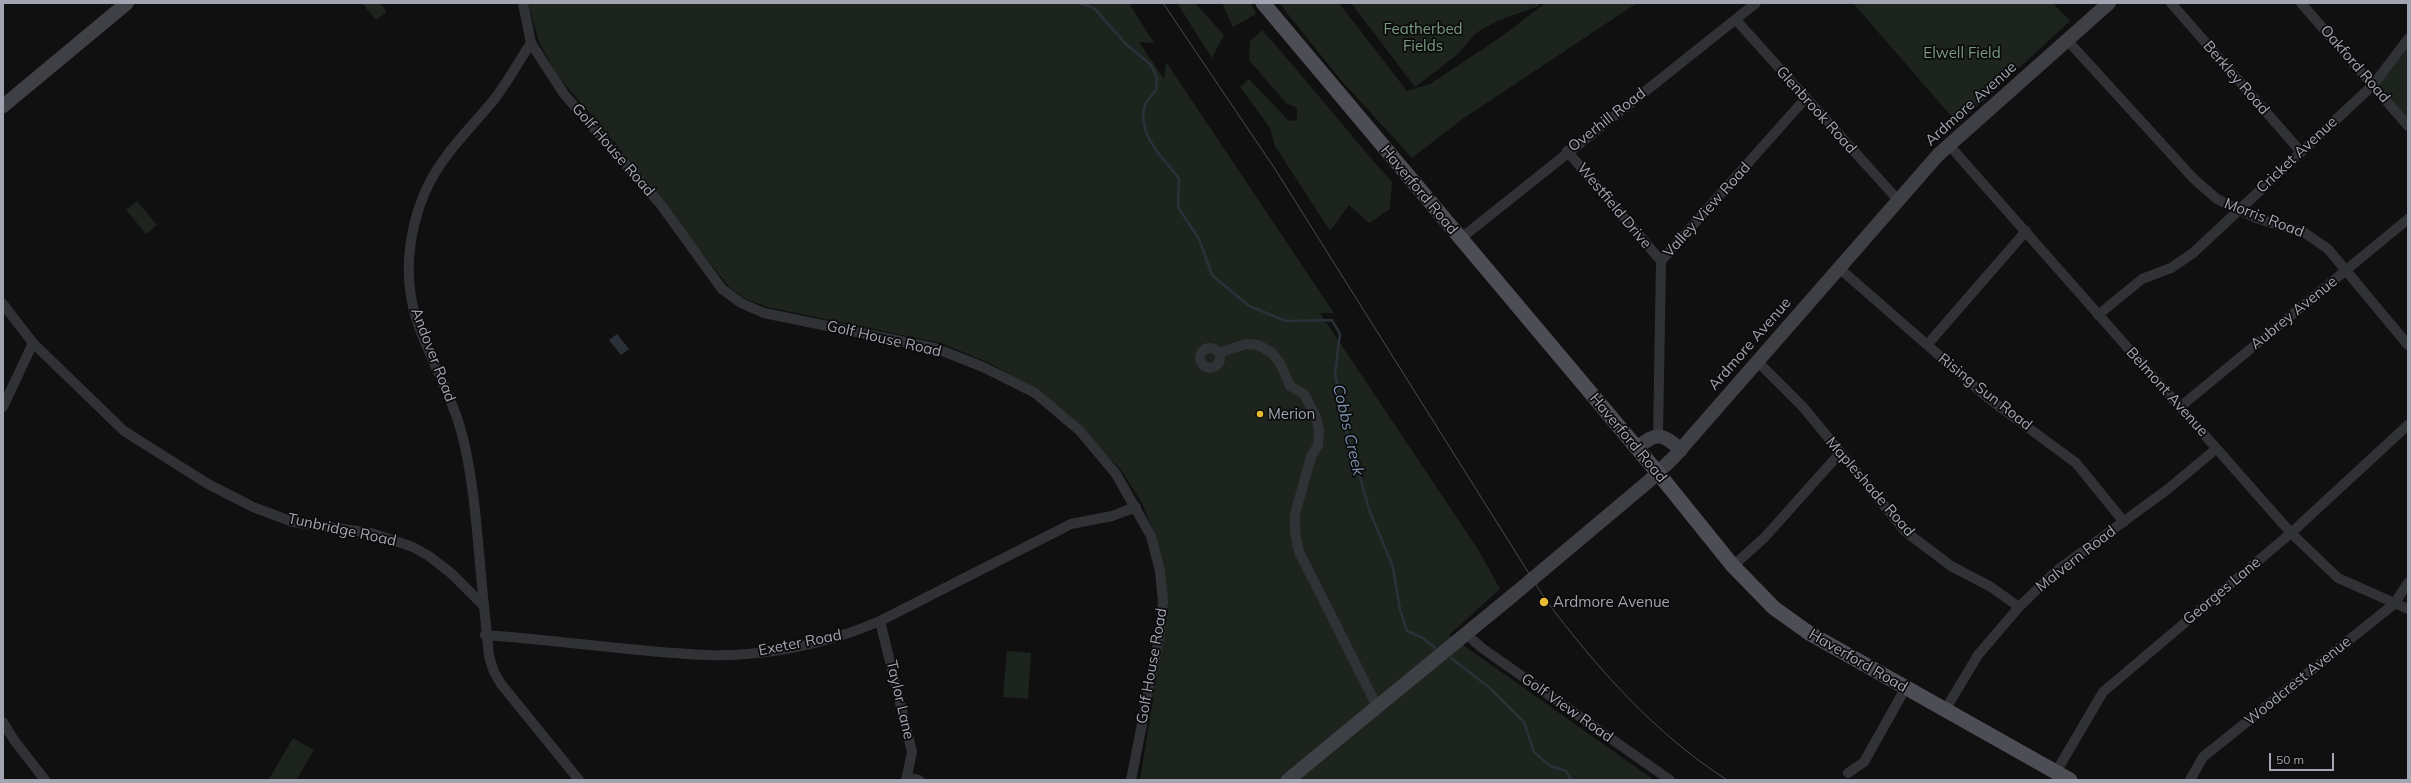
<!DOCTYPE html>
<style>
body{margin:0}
#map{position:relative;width:2411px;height:783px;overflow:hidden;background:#101011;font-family:Mulish,sans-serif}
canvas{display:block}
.frame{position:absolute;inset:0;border:4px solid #a2a5b1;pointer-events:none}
.scale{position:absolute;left:2269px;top:753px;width:65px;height:18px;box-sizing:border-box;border:2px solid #a2a5b1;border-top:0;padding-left:5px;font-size:12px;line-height:14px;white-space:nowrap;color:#a2a5b1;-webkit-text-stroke:3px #0b0b0c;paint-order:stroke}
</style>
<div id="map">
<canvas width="2411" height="783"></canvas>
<div class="frame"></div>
<div class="scale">50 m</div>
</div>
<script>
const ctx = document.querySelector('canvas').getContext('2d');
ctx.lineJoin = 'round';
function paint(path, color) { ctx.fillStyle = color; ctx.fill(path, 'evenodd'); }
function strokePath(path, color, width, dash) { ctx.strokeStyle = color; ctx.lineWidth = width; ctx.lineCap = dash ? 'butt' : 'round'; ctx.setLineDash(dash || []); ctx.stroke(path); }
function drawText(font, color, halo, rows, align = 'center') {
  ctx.font = font + ' Mulish,sans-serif'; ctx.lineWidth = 3.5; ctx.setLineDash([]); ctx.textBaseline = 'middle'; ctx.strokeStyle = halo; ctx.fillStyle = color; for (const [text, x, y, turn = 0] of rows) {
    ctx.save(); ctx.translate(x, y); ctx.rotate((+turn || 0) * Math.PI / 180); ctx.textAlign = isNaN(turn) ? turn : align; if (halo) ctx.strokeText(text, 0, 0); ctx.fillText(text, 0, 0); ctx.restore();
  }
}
const green = new Path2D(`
 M362,3H380L387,12L376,20Z
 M528,3H1129L1154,43L1139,42L1164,79L1166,62L1334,313H1320L1479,551L1500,589L1449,635L1654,780H1140L1163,638L1155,535L1142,503L1121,470L1081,429L1039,391L987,362L941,343L767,307L744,298L729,287L616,144L558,76L539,42Z
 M1177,3H1195L1224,35L1212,58Z
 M1222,3H1251L1256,14L1233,27Z
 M1279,3H1339L1407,91L1430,84L1501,37L1545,3H1637L1461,120L1412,158L1340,79Z
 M1351,3H1539V6L1497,21L1476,33L1457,55L1415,87Z
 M1853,3H2053L2070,21L1958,124Z
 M1262,30C1307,80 1347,132 1392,182L1390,209L1369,223L1349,205L1330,231L1275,146L1270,128L1240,87L1249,79L1289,121L1297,120V108L1286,103L1249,60L1250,41Z
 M2408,39V126L2373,85Z
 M137,201L157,225L146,234L126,210Z
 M1007,651L1031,653L1028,699L1003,697Z
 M293,738L314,750L296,780H271L269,779Z`);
const water = new Path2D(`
 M617,334L629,349L621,355L609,340Z`);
const stream = new Path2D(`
 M1079,3L1094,8L1126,44L1151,65L1157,78L1156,90C1153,95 1146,100 1145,105C1136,133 1163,159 1179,178L1178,207L1199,239L1212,275L1249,306L1286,321L1332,320L1340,334L1335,373L1342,415L1370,512L1393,567L1400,610L1407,631L1423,638L1435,648
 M1451,658L1490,688L1524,722L1534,752L1550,766L1566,771L1571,780`);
const street = new Path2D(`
 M523,3L531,43L564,94L661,205L722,289L741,303L764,313L935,348L983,367L1035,393L1080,431L1116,474L1151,536L1160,571L1163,602L1159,638L1131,780
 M2171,3L2301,152
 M2301,3L2408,126
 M1736,20L1898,200
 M2067,40L2193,178L2217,199L2256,218L2305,233L2328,249L2408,345
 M1949,145L2291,533L2338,578L2408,609
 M1567,151L1661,261
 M1460,239L1756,3
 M1839,268L1988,398L2076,463L2124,522
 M3,304L33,343L124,431L208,484L253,507L293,522L371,533L413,547L429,556L452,574L484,606L489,656L494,672L501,684L579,780
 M2098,315L2142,279L2171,268L2193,253L2373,85L2408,39
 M1927,345L2026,231
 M1200 358a10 10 0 1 1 20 0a10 10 0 1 1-20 0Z
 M1219,353L1246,344L1258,345L1271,352L1280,363L1290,386L1304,394L1316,417L1319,431L1318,445L1311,457L1295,514V532L1299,552L1377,706
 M1757,361L1803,407L1906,532L1951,566L1991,587L2019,607
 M3,407L33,343
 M2180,407L2408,219
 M1658,436L1661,261L1805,99
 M1733,566L1765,537L1840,453
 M484,606C478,551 476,491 463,438C453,398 432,363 418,324C403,282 407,234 425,192C440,157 468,131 492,102C507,84 518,62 531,43
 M880,621L912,752L906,780
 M1465,633L1482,648L1670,780
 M485,635C559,640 633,652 706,655C765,657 827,644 880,621L1071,524L1112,516L1136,507
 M1945,710L1978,655L2019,607L2056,571L2168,489L2216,449
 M3,722L14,740L45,780
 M2056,772L2103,692L2291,533L2408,425
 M1848,773L1864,762L1905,689
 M907,777L919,780
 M2190,780L2203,757L2394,604L2408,583`);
const secondary = new Path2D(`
 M3,106L127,3
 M1637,448C1656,432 1662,433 1681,450
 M1543,570L1649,481L1674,457L1938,155L2109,3
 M1288,780L1512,596`);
const primary = new Path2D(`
 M1263,3L1658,473L1733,566L1774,608L1809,633L2070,780`);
const tram = new Path2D(`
 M1163,3L1275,169L1545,599C1596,667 1655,734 1727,780`);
const secondaryBridge = new Path2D(`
 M1512,596L1543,570`);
const markers = [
 [1260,414,4,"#e8bc32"],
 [1544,602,5,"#e8bc32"]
];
const parkNames = [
 ["Featherbed",1423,29],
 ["Fields",1423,46],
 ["Elwell Field",1962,53]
];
const streetNames = [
 ["Oakford Road",2355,64,49],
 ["Berkley Road",2236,78,49],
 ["Ardmore Avenue",1971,104,-42],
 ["Glenbrook Road",1816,110,48],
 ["Overhill Road",1607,120,-38],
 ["Golf House Road",613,150,49],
 ["Cricket Avenue",2297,155,-43],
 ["Haverford Road",1419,190,50],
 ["Westfield Drive",1614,206,50],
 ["Valley View Road",1707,210,-48],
 ["Morris Road",2264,218,21],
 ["Aubrey Avenue",2294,313,-39],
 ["Golf House Road",884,339,13],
 ["Ardmore Avenue",1750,344,-49],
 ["Andover Road",433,355,69],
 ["Rising Sun Road",1985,392,38],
 ["Belmont Avenue",2167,392,48],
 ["Haverford Road",1628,438,50],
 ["Mapleshade Road",1870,487,49],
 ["Tunbridge Road",342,530,12],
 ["Malvern Road",2076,559,-38],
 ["Georges Lane",2222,591,-40],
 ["Exeter Road",800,643,-11],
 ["Haverford Road",1858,661,30],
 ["Golf House Road",1152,666,-80],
 ["Woodcrest Avenue",2298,681,-39],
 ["Taylor Lane",900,700,77],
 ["Golf View Road",1567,708,35]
];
const poiNames = [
 ["Merion",1268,414],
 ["Ardmore Avenue",1553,602]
];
const waterNames = [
 ["Cobbs Creek",1348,430,77]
];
paint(green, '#1d241e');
paint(water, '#2a3139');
strokePath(stream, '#2a3139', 2.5);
strokePath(street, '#313236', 10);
strokePath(secondary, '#3f4046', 14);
strokePath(primary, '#4d4e55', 15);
strokePath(tram, '#4a4b51', 1);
strokePath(secondaryBridge, '#3f4046', 14);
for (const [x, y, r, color] of markers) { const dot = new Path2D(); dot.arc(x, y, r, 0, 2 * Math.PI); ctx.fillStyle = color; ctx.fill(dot); strokePath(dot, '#0b0b0c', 1.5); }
drawText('15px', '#799c7f', '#0b0b0c', parkNames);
drawText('15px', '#a2a5b1', '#0b0b0c', streetNames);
drawText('15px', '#a2a5b1', '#0b0b0c', poiNames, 'left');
drawText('italic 16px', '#7a90ac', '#0b0b0c', waterNames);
</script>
